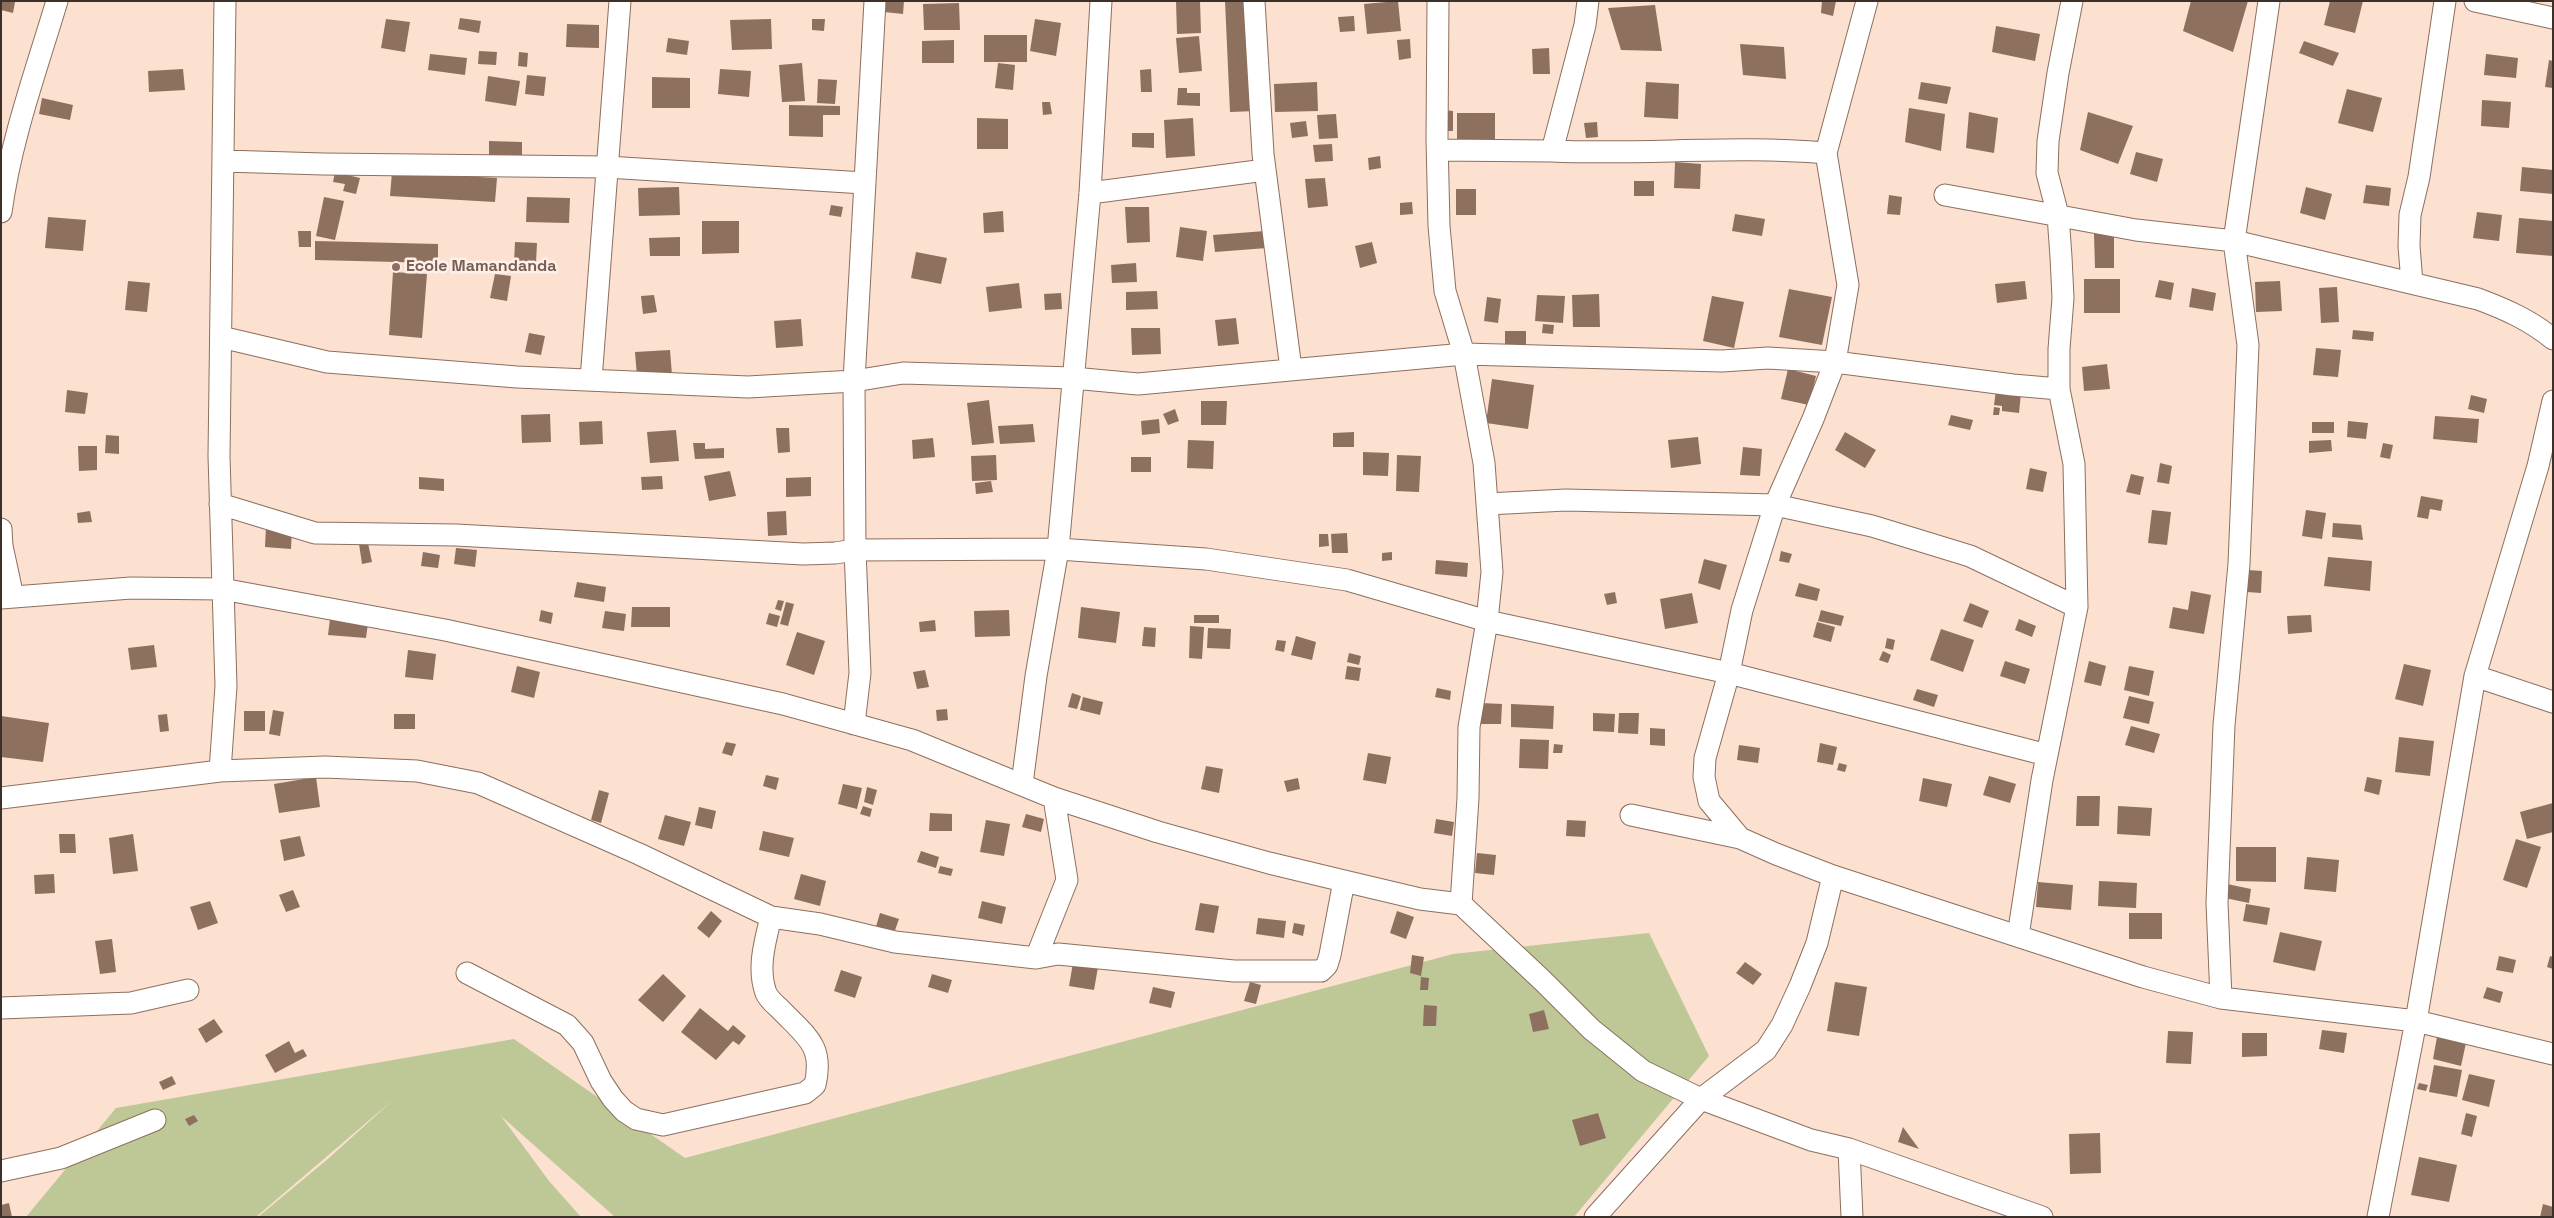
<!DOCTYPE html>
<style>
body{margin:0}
#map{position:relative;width:2554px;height:1218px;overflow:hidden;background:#fce0d0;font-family:"Space Grotesk",sans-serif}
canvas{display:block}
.frame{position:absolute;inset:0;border:2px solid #3d3028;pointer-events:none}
</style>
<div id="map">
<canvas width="2554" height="1218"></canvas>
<div class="frame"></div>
</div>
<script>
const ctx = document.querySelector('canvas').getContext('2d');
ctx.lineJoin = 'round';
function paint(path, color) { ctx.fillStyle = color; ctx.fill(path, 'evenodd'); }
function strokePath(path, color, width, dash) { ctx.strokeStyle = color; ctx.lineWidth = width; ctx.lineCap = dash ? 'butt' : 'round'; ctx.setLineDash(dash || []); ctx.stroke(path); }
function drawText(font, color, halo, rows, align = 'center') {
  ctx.font = font + ' "Space Grotesk",sans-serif'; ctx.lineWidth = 5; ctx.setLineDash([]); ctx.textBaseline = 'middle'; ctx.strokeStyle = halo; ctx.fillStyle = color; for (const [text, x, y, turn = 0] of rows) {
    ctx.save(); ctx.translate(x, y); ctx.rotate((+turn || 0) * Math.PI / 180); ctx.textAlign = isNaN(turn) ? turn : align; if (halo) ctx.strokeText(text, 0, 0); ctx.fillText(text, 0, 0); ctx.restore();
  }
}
const green = new Path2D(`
 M1649,933L1709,1056L1574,1217H615L501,1116L549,1181L581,1217H258L329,1158L394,1099L256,1217H26L116,1108L514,1039L685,1158L1453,954Z`);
const building = new Path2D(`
 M2,1L15,2L13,13L1,10Z
 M885,1H904L903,14L884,12Z
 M1176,1H1200L1201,33L1177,34Z
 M1225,1H1251L1256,111L1230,112Z
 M1398,1L1401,31L1367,34L1364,4Z
 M1822,1H1836L1833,16L1821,13Z
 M2191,1H2248L2233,52L2183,31Z
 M2330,1H2363L2355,33L2324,25Z
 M959,3L960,30H924L923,4Z
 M1655,5L1662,51L1621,50L1608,8Z
 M1354,16L1355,31L1340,32L1338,17Z
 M460,18L481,21L479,33L458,29Z
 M386,19L410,22L405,52L381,48Z
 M771,19L772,49L732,50L730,20Z
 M812,19H825L824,31L812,30Z
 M1035,19L1061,23L1056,56L1030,51Z
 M567,24L599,25V48L566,47Z
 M1996,26L2040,34L2035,61L1992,52Z
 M984,35H1027V62H984Z
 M1199,36L1202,71L1179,73L1176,38Z
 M668,38L689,41L687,55L666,52Z
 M1410,39L1411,58L1399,60L1397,40Z
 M954,40V63H922V41Z
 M2304,41L2339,53L2333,66L2299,53Z
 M1740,44L1784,47L1786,79L1743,75Z
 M1549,48L1550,74H1533L1532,49Z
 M479,51L497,52L496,65L478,64Z
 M519,52L528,53L527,67L518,66Z
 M430,54L467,58L465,75L428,70Z
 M2486,54L2518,58L2516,78L2484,75Z
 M2549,60L2553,61V88L2545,87Z
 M802,63L805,101L782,102L779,65Z
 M998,63L1015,65L1013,90L995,88Z
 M183,69L185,90L149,92L148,71Z
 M720,69L751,71L749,97L718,94Z
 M1151,69L1152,92H1141L1140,70Z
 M527,75L546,77L544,96L525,94Z
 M488,76L520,81L516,106L485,101Z
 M652,77L690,78V108H652Z
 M818,79L837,80L835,104L817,103Z
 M1317,82L1318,111L1275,112L1274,84Z
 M1646,82L1679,84L1678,119L1644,117Z
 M1921,82L1951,87L1947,104L1918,99Z
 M1178,88H1187V93H1200V106L1177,105Z
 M2347,89L2382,98L2373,132L2338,123Z
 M42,98L73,105L70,120L39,114Z
 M2482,100L2511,102L2509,128L2481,126Z
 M1042,102H1050L1052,114L1043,115Z
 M789,105L840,106V115H823V137L789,136Z
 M1909,108L1945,114L1941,151L1905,142Z
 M1444,110L1453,111V131H1444Z
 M1969,112L1998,118L1994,153L1966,148Z
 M2088,112L2133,126L2118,164L2080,150Z
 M1457,113H1495V141H1457Z
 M1336,114L1338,138L1319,139L1317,115Z
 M977,118L1008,119V149H977Z
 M1193,118L1195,156L1166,158L1164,120Z
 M1306,121L1308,136L1292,138L1290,123Z
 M1597,122L1598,137L1586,138L1584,123Z
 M1132,133H1154V148L1132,147Z
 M489,141L522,142V159L489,158Z
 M1332,144L1333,161L1315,162L1313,145Z
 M2136,152L2163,159L2157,182L2130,174Z
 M1380,156L1381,168L1369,170L1368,158Z
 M1675,162L1701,164L1700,189L1674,188Z
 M2522,167L2553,170V194L2520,191Z
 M335,172L360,178L356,194L343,191L345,184L333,182Z
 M392,172L497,178L495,202L390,196Z
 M1325,178L1328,206L1308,208L1305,179Z
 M1634,181H1654V196H1634Z
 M2366,185L2391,188L2389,206L2363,203Z
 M679,187L680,215L639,216L638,188Z
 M2306,187L2332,194L2325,220L2300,213Z
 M1456,189H1476V215H1456Z
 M1889,195L1902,197L1900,215L1887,214Z
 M324,197L344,201L335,240L316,236Z
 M527,197L570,198L569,223L526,222Z
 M1412,202L1413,214L1400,215V203Z
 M831,205L843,207L841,217L829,215Z
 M1125,207H1149L1150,242L1127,243Z
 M1003,211L1004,232L984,233L983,213Z
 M2477,212L2502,215L2499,241L2473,238Z
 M1735,214L1765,219L1762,236L1732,231Z
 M48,217L86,220L83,251L45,248Z
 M2519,218L2553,221V256L2516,253Z
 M702,221H739V253L702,254Z
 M1180,227L1207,231L1203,261L1176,257Z
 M298,231H311V247H299Z
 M1265,231L1267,248L1215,252L1213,235Z
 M2114,233V268H2095L2094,234Z
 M680,237V256H650L649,238Z
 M315,241L438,244V263L315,260Z
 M515,242L537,243L536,263L514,262Z
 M1372,242L1377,263L1360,268L1355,246Z
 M916,252L947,258L941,284L911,278Z
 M1136,263L1137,282L1112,283L1111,265Z
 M393,272L427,274L422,338L389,335Z
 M495,274L511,276L507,301L490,298Z
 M2084,279H2120V313H2084Z
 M2159,280L2174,283L2171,300L2155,297Z
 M128,281L150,283L147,312L125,310Z
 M2025,281L2027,299L1997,303L1995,284Z
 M2280,281L2282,311L2256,312L2255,282Z
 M1019,283L1022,308L989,312L986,287Z
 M2337,287L2339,322L2321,323L2319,288Z
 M2192,288L2216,293L2213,311L2189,307Z
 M1789,289L1832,297L1822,345L1779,337Z
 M1157,291L1158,309L1126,310V292Z
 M1061,293L1062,309L1045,310L1044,294Z
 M1599,294L1600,327H1573L1572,295Z
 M654,295L657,312L643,314L641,296Z
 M1537,295L1565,296L1563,323L1535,321Z
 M1712,296L1744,302L1734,348L1703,341Z
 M1487,297L1501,299L1498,323L1484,321Z
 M1236,318L1239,344L1218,346L1215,320Z
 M801,319L803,346L776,348L774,321Z
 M1543,324L1554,325L1553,334L1542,333Z
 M1131,328H1160L1161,354L1132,355Z
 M2353,330L2374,332L2373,341L2352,339Z
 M1505,331H1526V347H1505Z
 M529,333L545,336L541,355L525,352Z
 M2316,348L2341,350L2338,377L2313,375Z
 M670,350L672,375L637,377L635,352Z
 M2107,364L2110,389L2084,391L2082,367Z
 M1788,369L1816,376L1809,405L1781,399Z
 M1492,379L1534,385L1528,429L1486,423Z
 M67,390L88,393L85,414L65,412Z
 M1996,390L2021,393L2019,413L2002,411V406L1994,405Z
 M2471,395L2487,399L2484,413L2468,409Z
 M989,400L994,443L972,445L967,403Z
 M1201,401H1227L1226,425H1201Z
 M1994,407L2000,408L1999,415H1993Z
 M1175,409L1179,421L1168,425L1163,414Z
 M550,414L551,442L522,443L521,415Z
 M1951,415L1973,420L1970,430L1948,425Z
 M2435,416L2479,419L2477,443L2433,439Z
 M1159,419L1160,433L1142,435L1141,421Z
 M602,421L603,444L580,445L579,422Z
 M2348,421L2368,423L2366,439L2347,437Z
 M2312,422H2334V433H2312Z
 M1033,424L1035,442L1000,444L998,426Z
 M776,428H789L790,452L778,453Z
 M676,430L679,461L650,463L647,432Z
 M1354,432V447H1333V433Z
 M1845,432L1876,450L1865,468L1835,450Z
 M106,435L119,436V454L105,453Z
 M1698,437L1701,464L1671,468L1668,440Z
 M933,438L935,457L913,459L912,440Z
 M1188,440L1214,441L1213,469L1187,468Z
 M2331,440L2332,451L2309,453V441Z
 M693,443H705V449L724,448V458L695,459Z
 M2383,443L2393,445L2390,459L2380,457Z
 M78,446H97V470L79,471Z
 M1743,447L1762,449L1760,476L1740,475Z
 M1363,452L1389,453L1388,476L1363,475Z
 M996,455L997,480L972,481L971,456Z
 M1397,455L1421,456L1419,492L1396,491Z
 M1131,457H1151V472H1131Z
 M2160,463L2172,466L2169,484L2157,482Z
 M2030,468L2047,472L2043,492L2026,489Z
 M730,471L736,496L709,501L704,476Z
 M2131,474L2144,477L2140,495L2126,492Z
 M662,476L663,489L642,490L641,477Z
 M419,477L444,479V491L419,489Z
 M811,477V496L786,497V478Z
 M991,481L993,492L976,494L975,483Z
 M2421,496L2443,500L2441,511L2430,509L2428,519L2417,517Z
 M2152,510L2171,512L2167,545L2148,543Z
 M2306,510L2326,513L2322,539L2302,536Z
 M90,511L92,522L78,523L77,513Z
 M786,511L787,535L768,536L767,512Z
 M2333,523L2361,525L2363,540L2332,537Z
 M266,526L292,528L291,549L265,547Z
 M1347,533L1348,553H1332L1331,534Z
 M1319,534H1328L1329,546L1319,547Z
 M368,543L372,562L362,564L359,544Z
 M456,548L477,550L475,567L454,564Z
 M1781,551L1792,554L1789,563L1779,561Z
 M423,552L440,555L438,568L421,566Z
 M1392,552V560L1382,561V553Z
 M2328,557L2372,561L2370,591L2324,586Z
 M1704,559L1727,565L1720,590L1698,583Z
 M1436,560L1468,563L1467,577L1435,574Z
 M2248,570L2262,571L2261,593L2247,592Z
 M577,582L606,587L604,602L574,597Z
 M1799,583L1820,589L1817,601L1795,596Z
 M2191,591L2211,595L2204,634L2169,628L2173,607L2188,610Z
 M1615,592L1617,603L1607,605L1604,594Z
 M1692,593L1698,623L1665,629L1660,599Z
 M778,600L784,601L781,611L775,609Z
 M786,602L794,604L788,626L780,624Z
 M1970,603L1989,611L1982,628L1963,621Z
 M632,607H670V627H631Z
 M1081,607L1120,612L1116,643L1078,638Z
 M541,610L553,613L551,624L539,621Z
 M1009,610L1010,636L975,637L974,611Z
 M1821,610L1844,616L1841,626L1818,621Z
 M605,611L626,614L624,631L602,628Z
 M769,613L780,616L777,627L766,624Z
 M1194,615H1219V623H1194Z
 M2311,615L2312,632L2288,634L2287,616Z
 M330,619L368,623L366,638L328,635Z
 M2019,619L2036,626L2032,637L2015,630Z
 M935,620L936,631L920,632L919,622Z
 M1817,622L1835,627L1831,642L1813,637Z
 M1190,626L1204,627L1202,659L1189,658Z
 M1144,627L1156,628L1155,647L1142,646Z
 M1208,628L1231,629L1230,649L1207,648Z
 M1941,629L1974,640L1963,672L1930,660Z
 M797,632L825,641L814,675L786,665Z
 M1296,636L1316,642L1312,660L1291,655Z
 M1887,638L1895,640L1893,650L1885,648Z
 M1277,640L1286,641L1284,652L1275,650Z
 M154,645L157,667L131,670L128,648Z
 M408,650L436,654L433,680L405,677Z
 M1883,651L1891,655L1888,663L1879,660Z
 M1349,653L1361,656L1359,665L1347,662Z
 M2005,661L2030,669L2025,684L2000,676Z
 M2089,661L2106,666L2101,686L2084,682Z
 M2404,664L2431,670L2423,706L2395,699Z
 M517,666L540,672L534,698L511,692Z
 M1347,666L1361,668L1359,681L1345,679Z
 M2129,666L2154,671L2149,696L2124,690Z
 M925,670L929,687L917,689L913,672Z
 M1437,688L1451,691L1450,700L1435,697Z
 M1917,689L1938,695L1934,707L1913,700Z
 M1072,693L1081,696L1077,709L1068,707Z
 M2129,696L2154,702L2149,724L2123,718Z
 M1083,697L1103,702L1100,715L1080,710Z
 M1481,703L1502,704L1501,724H1480Z
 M1511,704L1554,706L1553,729L1511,727Z
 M947,709L948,720L937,721L936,710Z
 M273,710L284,712L280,736L269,734Z
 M244,711H265V731H244Z
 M1593,713L1615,714L1614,732L1593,731Z
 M1619,713H1639L1638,734L1618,733Z
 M167,714L169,731L160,732L158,715Z
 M394,714H415V729H394Z
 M1,716L49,723L43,762L1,757Z
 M2131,726L2160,734L2154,753L2125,745Z
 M1650,728L1665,729V746L1650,745Z
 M2399,737L2434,741L2430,776L2395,772Z
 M1520,739L1549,740L1548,769L1519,768Z
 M726,742L736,744L732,756L722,753Z
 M1820,743L1837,747L1833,765L1817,762Z
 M1554,744L1563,745L1562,753H1553Z
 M1739,745L1760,748L1758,763L1737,760Z
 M1368,753L1391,757L1386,784L1363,780Z
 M1839,763L1847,765L1845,772L1837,770Z
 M1206,766L1223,769L1219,793L1201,789Z
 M766,775L779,778L776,790L763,786Z
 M1989,776L2016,784L2010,803L1983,795Z
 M316,777L320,807L279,813L274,784Z
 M2367,777L2382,780L2379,795L2364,791Z
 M1298,778L1300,789L1287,792L1284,781Z
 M1923,778L1952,784L1947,807L1919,801Z
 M843,784L862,788L857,809L838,804Z
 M867,787L877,790L873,805L864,802Z
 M599,790L609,793L601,823L591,820Z
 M2077,796H2100L2099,826H2076Z
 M2553,803V832L2527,839L2520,812Z
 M863,806L872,809L870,817L860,814Z
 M2118,806L2152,808L2150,836L2117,834Z
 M699,807L716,811L712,829L695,825Z
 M930,813L952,814V831H929Z
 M1026,814L1044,819L1041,832L1022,827Z
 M665,815L691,822L684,846L658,839Z
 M1436,819L1454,822L1452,836L1434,833Z
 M986,820L1010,824L1004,856L980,852Z
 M1567,820L1586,821L1585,837L1566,836Z
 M763,831L794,838L789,857L759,850Z
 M59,834H75L76,853H60Z
 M133,834L138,871L113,874L109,838Z
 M300,836L305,856L284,861L280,840Z
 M2516,839L2541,847L2527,888L2503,880Z
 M2236,847H2276V882L2236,881Z
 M921,851L939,857L936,868L917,862Z
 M1477,853L1496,855L1494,875L1475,873Z
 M2307,857L2339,860L2336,892L2304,889Z
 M940,866L953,869L951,876L938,873Z
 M54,874L55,893L35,894L34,875Z
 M801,874L826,881L820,906L794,899Z
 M2099,881L2137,883L2136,908L2098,906Z
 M2038,882L2073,885L2071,910L2036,907Z
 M2227,884L2251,889L2249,903L2225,898Z
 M293,890L300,907L286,912L279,895Z
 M210,901L218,923L198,930L190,907Z
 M982,901L1006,907L1002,924L978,918Z
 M1200,903L1219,906L1214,933L1195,930Z
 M2246,904L2270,908L2267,925L2243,921Z
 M711,911L722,921L709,938L697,928Z
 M1397,911L1414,917L1406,939L1390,933Z
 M880,913L899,919L893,936L875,930Z
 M2129,913H2162V939H2129Z
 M1258,918L1286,921L1284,938L1256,934Z
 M1294,923L1305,925L1303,936L1292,933Z
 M2280,932L2322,941L2315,971L2273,962Z
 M112,939L116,972L100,974L95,941Z
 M1412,955L1424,957L1421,976L1410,973Z
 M2499,956L2516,960L2513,973L2496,970Z
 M2550,956L2553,957V969L2547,967Z
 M1745,962L1762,974L1753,985L1736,973Z
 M1073,963L1098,967L1094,990L1069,986Z
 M841,970L862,977L855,998L834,991Z
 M663,974L686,996L663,1022L638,1000Z
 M932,974L952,980L948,993L928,987Z
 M1421,977L1429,978L1428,990H1420Z
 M1250,982L1261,985L1256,1004L1244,1001Z
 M1835,982L1867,987L1859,1036L1827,1031Z
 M1153,987L1175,992L1171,1008L1149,1003Z
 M2487,987L2503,992L2500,1003L2483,998Z
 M1424,1005L1437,1006L1436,1026H1423Z
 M700,1008L728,1031L733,1025L746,1036L739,1045L733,1041L716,1060L681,1032Z
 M1544,1010L1549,1029L1533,1032L1529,1014Z
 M214,1019L223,1032L206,1043L198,1029Z
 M2322,1030L2347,1033L2344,1053L2319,1049Z
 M2168,1031L2193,1032L2191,1064L2166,1063Z
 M2242,1033H2267V1056L2242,1057Z
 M2437,1037L2466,1043L2461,1066L2433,1059Z
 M289,1041L295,1053L303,1049L307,1056L275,1073L265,1055Z
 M2434,1065L2462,1070L2457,1097L2429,1092Z
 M2469,1074L2495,1080L2489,1107L2462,1100Z
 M172,1076L176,1084L163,1090L159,1082Z
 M2419,1083L2428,1085L2426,1091L2417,1089Z
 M1598,1113L1606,1138L1580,1146L1572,1120Z
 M2466,1113L2477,1116L2472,1137L2461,1134Z
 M194,1115L198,1121L189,1126L185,1119Z
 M1903,1127L1919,1149L1898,1142Z
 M2100,1133L2101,1173L2070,1174L2069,1134Z
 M2419,1157L2457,1165L2449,1202L2411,1195Z
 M9,1203L12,1217H1V1205Z
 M2543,1204L2553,1207V1217H2540Z`);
const street = new Path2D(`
 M1254,1L1263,154L1291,369
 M1867,1L1826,153L1848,285L1835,362L1813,419L1775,505L1742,610L1729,673L1705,758L1704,777L1709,801L1740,838L1776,854L1833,876L2143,977L2221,998L2416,1021L2553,1054
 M2475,1L2553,18
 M1438,150L1552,151L1585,25L1588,1
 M1552,151C1643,155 1735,145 1826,153
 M224,161L323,164L607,167L864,183
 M1090,193L1265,170
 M1945,195L2136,230L2234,241L2478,299C2505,309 2530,320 2553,339
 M1,212C11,139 36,71 57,1
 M2412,283L2409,246L2410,215L2419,177L2445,1
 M221,337L327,362L517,377L748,387L854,381L903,373L1073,378L1138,384L1464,354L1722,361L1768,358L1835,362L2013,385L2059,389
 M591,380L620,1
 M220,504L315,533L456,535L803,554L835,553L855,550L1058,549L1206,559L1347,580L1487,621L1729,673L2047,755
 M1487,504L1566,500L1775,505L1872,526L1970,556L2077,607
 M1,529L2,546L13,597
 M1,598L131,588L222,589L445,630L783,704L912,740L1054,798L1158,832L1269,863L1344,881L1420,899L1461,904L1468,798L1469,727L1487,621L1492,572L1484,463L1464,354L1445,291L1439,226L1437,139L1438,1
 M2475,676L2553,702
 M854,724L860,673L855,550L854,381L875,1
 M220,771L226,686L219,456L225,1
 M1022,784L1036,676L1058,549L1090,193L1101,1
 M1,798L220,771L325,767L417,771L478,783L639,854L771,917
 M1631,815L1740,838
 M1461,904L1543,981L1591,1029L1643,1071L1701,1099L1811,1140L1849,1149L2042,1217
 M2018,936L2042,780L2077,607L2074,464L2059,389V349L2063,298L2061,257L2058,215L2047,173L2048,141L2058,73L2072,1
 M1036,958L1058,954L1234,971H1321L1327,965L1330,955L1344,881
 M467,973L567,1025L583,1043L601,1081L613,1099L624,1111L636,1119L663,1125L805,1093L815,1085C824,1046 807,1037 781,1010C776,1005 769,1000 766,993C757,969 765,941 771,917L820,924L895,942L1036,958L1067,880L1054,798
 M2221,998L2217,903L2224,725L2239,564L2248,345L2234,241L2269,1
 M1,1008L131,1003L188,990
 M1849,1149L1852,1217
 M1,1171L61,1158L155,1120
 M1595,1217L1701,1099L1766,1050L1782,1025L1800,986L1817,943L1833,876
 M2378,1217L2416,1021L2475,676L2538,466L2553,401`);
const markers = [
 [396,267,5,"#8d6e63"]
];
const educationNames = [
 ["Ecole Mamandanda",406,267]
];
paint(green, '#bec897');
paint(building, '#8e705e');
strokePath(street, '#8d6f5d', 23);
strokePath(street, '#fff', 21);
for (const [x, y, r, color] of markers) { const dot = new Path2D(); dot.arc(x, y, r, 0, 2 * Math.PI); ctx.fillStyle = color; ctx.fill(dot); strokePath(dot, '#fef0e8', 2); }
drawText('bold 16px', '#785e54', '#fef0e8', educationNames, 'left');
</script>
